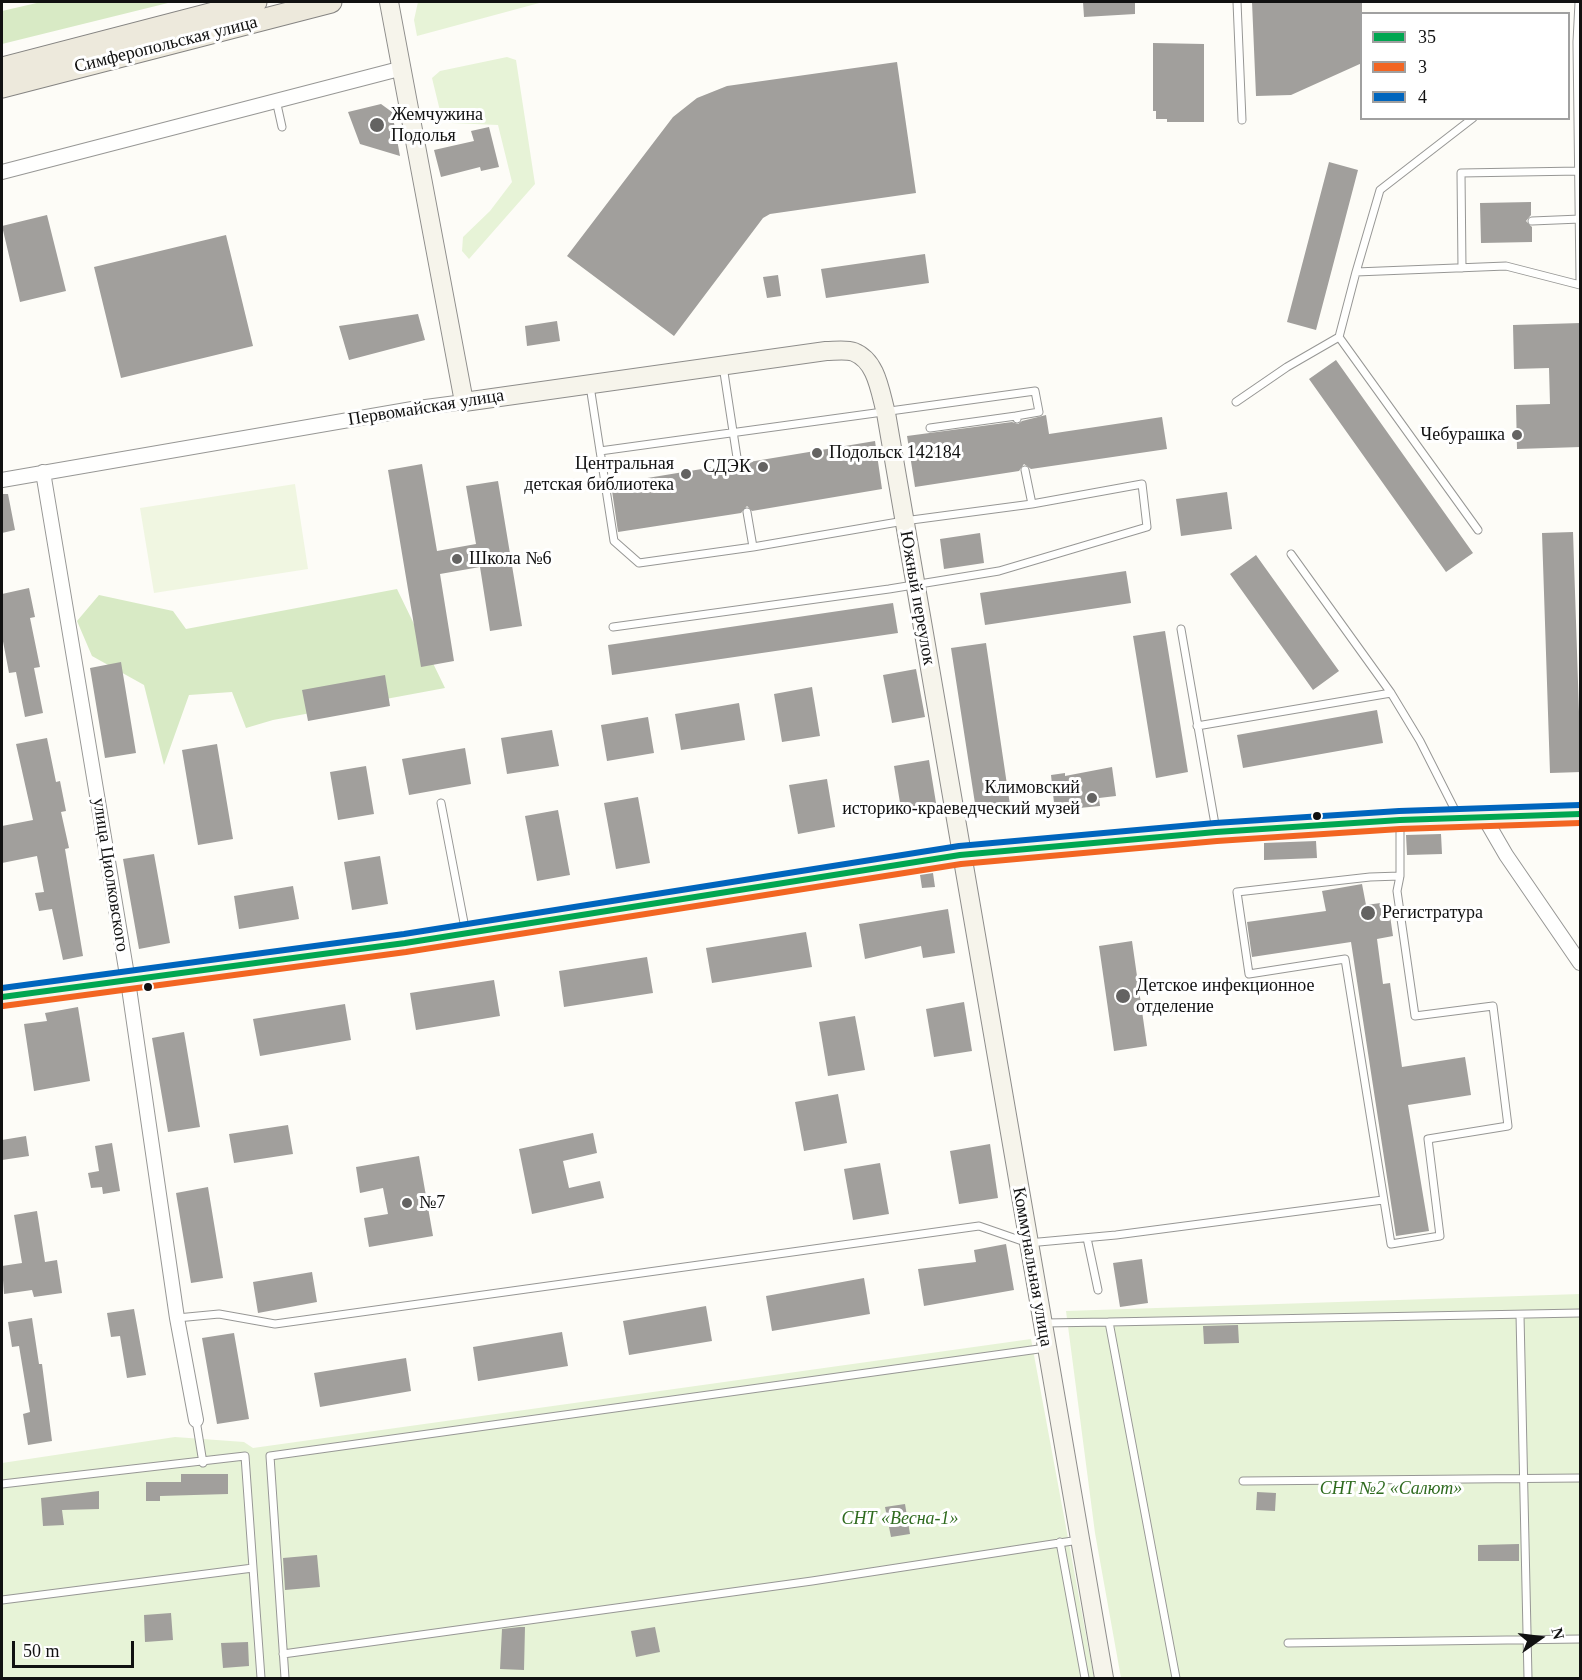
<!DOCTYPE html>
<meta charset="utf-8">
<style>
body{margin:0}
#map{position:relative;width:1582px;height:1680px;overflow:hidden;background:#fdfcf7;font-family:Georgia,serif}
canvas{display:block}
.frame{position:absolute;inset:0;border:3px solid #111;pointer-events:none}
.legend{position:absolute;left:1360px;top:12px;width:210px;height:108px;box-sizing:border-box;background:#fff;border:2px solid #a0a0a0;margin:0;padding:8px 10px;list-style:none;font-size:18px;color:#111}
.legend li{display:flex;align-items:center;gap:12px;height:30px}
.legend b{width:30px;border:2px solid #a0a0a0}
.north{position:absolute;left:1510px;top:1608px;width:60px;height:60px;-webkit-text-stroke:4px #fff;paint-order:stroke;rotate:76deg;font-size:16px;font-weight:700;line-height:24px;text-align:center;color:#111}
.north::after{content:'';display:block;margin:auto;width:21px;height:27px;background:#111;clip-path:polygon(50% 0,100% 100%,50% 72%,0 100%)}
.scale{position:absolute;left:12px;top:1641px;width:122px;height:27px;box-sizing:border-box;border:3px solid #111;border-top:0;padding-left:8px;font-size:18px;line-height:21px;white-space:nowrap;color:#111;-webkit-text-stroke:4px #fff;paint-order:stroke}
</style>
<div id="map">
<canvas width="1582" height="1680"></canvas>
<div class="frame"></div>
<ul class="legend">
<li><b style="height:8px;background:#00a651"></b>35</li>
<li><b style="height:8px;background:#f26522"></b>3</li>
<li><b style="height:8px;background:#0065bd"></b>4</li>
</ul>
<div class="north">N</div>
<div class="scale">50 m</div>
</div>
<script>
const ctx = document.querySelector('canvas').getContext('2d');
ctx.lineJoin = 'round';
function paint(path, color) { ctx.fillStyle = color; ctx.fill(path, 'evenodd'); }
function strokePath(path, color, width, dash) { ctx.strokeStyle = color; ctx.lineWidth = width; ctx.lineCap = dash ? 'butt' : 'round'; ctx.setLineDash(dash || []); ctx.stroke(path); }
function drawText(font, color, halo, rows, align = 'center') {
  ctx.font = font + ' Georgia,serif'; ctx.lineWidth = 6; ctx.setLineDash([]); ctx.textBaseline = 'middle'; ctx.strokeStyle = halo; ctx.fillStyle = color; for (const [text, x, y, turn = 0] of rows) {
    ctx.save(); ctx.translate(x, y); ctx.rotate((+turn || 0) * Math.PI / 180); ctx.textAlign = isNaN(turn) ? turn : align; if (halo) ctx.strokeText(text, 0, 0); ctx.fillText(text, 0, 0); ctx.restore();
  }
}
const green = new Path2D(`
 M418,2H543L417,36L414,20Z
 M507,57L516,60L535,184L469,259L462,251L463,237L490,211L512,182L498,125L451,123L441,115L432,78L440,71Z
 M1580,1294V1678H1121L1095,1533L1066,1311Z
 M1031,1339L1094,1678H2V1463L175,1437L244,1442L253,1448Z`);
const forest = new Path2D(`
 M41,2H172L2,44V11Z
 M397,589L445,688L273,720L246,728L232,692L189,695L164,765L144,685L92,656L77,621L99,595L173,611L186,629Z`);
const pitch = new Path2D(`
 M295,484L308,569L154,593L140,508Z`);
const building = new Path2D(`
 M1083,2H1135V14L1084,17Z
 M1252,2H1362V63L1291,95L1256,96Z
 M1153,43L1204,44V122H1167V119H1156V111H1153Z
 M897,62L916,193L770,214L763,218L674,336L567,256L673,117L697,98L727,86Z
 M381,104L392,112L400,156L360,144L348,112Z
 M489,127L499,167L481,171L480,167L441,177L434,150L474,141L471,131Z
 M1329,162L1358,170L1316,330L1287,322Z
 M1531,202V215L1526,221L1532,227V242L1481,243L1480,203Z
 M47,215L66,291L20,302L2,226Z
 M226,235L253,346L121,378L94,267Z
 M925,254L929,283L826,298L821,269Z
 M778,275L781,296L767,298L763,277Z
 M418,314L425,340L349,360L339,326Z
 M557,321L560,341L527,346L525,326Z
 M1581,323V447L1517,449L1516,405L1550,404L1549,368L1514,369L1513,325Z
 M1336,360L1473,553L1446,572L1309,379Z
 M1046,415L1049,434L1162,417L1167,449L1031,469L1024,464L1019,471L915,487L907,436L1012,422L1018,424L1022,421Z
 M875,441L882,489L752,511L747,506L741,513L618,532L611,484L732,464L739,469L743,463Z
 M422,464L437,551L476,544L466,486L498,481L522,626L490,631L480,567L440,574L454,661L421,667L388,470Z
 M1227,492L1232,529L1181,536L1176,499Z
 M2,494H8L15,530L2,533Z
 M1573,532L1581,772L1550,773L1542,533Z
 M980,533L984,563L944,569L940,539Z
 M1256,555L1339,671L1313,690L1230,574Z
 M1126,571L1131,603L985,625L980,593Z
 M29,588L35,617L30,618L40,667L34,668L43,713L25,717L16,672L9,673L2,636V594Z
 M893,603L898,633L612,675L608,645Z
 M1165,631L1188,772L1156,778L1133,636Z
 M986,643L1010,805L976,810L951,648Z
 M121,662L136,753L105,758L90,668Z
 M916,669L925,717L892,723L883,675Z
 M385,675L390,706L308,721L302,690Z
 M812,687L820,736L782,742L774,694Z
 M739,703L745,740L681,750L675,714Z
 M1377,710L1383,743L1243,768L1237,735Z
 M648,717L654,753L607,761L601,725Z
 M552,730L559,766L507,774L501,738Z
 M47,738L56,782L60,781L66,811L61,812L69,848L65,849L83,956L63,960L52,909L39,911L35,893L44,892L37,856L2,863V826L33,820L16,744Z
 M217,744L233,839L198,845L182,750Z
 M465,748L471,784L409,795L402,759Z
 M929,760L937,809L902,815L894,766Z
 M366,766L374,814L338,820L330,772Z
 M1112,767L1116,796L1099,798L1100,806L1069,809L1068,802L1054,803L1051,775L1065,773V776Z
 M827,779L835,827L798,834L789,785Z
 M638,797L650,863L616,869L604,803Z
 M558,810L570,875L537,881L525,816Z
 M1441,834L1442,854L1407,855L1406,835Z
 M1316,841L1317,858L1264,860V843Z
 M154,854L170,943L139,949L123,859Z
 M380,856L388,904L352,910L344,862Z
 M933,873L935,887L922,888L920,875Z
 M1362,884L1366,905L1388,902L1393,936L1377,939L1383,984L1390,983L1402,1067L1465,1057L1471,1095L1408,1105L1429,1231L1396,1236L1351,942L1252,957L1247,922L1326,911L1322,891Z
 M293,886L299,919L239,929L234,896Z
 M948,909L955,953L923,958L921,946L865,959L859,924Z
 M806,932L812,967L712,983L706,948Z
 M1132,941L1147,1046L1114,1051L1099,946Z
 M647,957L653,993L564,1007L559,971Z
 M494,980L500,1016L416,1030L410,993Z
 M964,1002L972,1051L934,1057L926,1009Z
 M345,1004L351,1040L260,1056L253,1019Z
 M78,1007L90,1081L34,1091L24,1024L47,1021L45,1013Z
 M855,1016L865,1070L828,1076L819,1022Z
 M184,1032L200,1127L168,1132L152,1038Z
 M838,1094L847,1143L804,1151L795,1102Z
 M288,1125L293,1154L234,1163L229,1134Z
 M593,1133L597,1153L563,1161L569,1188L600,1181L604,1198L532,1214L519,1149Z
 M26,1136L29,1156L2,1160V1140Z
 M112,1143L120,1191L103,1194L102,1187L91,1188L88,1173L99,1171L95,1146Z
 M990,1144L998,1198L959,1204L950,1151Z
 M419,1156L433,1236L369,1247L364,1218L388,1214L383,1188L360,1193L356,1167Z
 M880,1163L889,1214L853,1220L844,1169Z
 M208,1187L223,1278L191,1283L176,1193Z
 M37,1211L45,1262L57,1260L62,1293L34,1297L32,1290L4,1294L2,1266L22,1263L14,1215Z
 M1006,1244L1014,1290L924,1306L918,1269L976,1262L974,1250Z
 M1142,1259L1148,1303L1120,1307L1113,1263Z
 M312,1272L317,1302L258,1313L253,1282Z
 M864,1278L870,1314L772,1331L766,1296Z
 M706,1306L712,1341L629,1355L623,1321Z
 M134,1309L146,1375L127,1378L120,1336L111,1337L107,1313Z
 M32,1318L39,1364H42L52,1441L28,1445L23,1414L30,1412L19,1346L12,1347L8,1322Z
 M1238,1325L1239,1343L1204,1344L1203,1326Z
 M562,1332L568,1366L478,1381L473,1347Z
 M234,1333L249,1419L217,1424L202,1338Z
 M406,1358L411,1391L320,1407L314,1373Z
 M181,1474H228V1494L160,1496V1501H146V1482H181Z
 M99,1491V1509L62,1510L64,1525L43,1526L41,1498Z
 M1257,1492L1276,1493L1275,1511L1256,1510Z
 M905,1504L910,1534L891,1537L885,1507Z
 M1519,1544V1561H1478V1545Z
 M317,1555L320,1587L285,1590L283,1558Z
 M171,1613L173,1640L145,1642L144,1615Z
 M520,1627H525L524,1670L500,1669L502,1629Z
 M655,1627L660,1652L636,1657L631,1631Z
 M248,1642L249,1666L223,1668L221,1643Z`);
const lane = new Path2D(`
 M1237,2L1242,120
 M1579,2L1577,42L1580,281
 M276,100L282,127
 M1532,221L1580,219
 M1462,268L1461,173L1580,171
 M1356,272L1380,190L1473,118
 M723,366L738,464
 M590,386L614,541L639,563L753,547L904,521L1032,504L1142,484L1147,527L999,571L889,589L613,627
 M1236,402L1287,367L1339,337
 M930,428L1016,416
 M600,451L1035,391L1039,412L1016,416L1017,419
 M1025,470L1032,504
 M747,512L753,547
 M1478,530L1339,337L1356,272L1506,266L1580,285
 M1291,554L1391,693L1420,741L1458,816
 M1181,629L1216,830
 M1197,726L1391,693
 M441,803L466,933
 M1400,821V876L1397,891L1415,1016L1493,1006L1508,1126L1428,1139L1440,1236L1391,1244L1345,959L1249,974L1237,892L1370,877L1400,876
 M1087,1238L1098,1290
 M1520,1315L1528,1678
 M177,1318L219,1314L275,1324L979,1226L1028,1243L1116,1235L1383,1200
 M1109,1322L1580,1313
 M1044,1323L1109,1322L1176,1678
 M196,1420L203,1463
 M1243,1481L1580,1478
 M2,1484L245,1456L253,1568L2,1600
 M1060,1542L1085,1678
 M253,1568L261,1678
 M1288,1643L1580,1639
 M283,1654L812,1581L1079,1540
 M285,1678L270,1456L1046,1348`);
const street = new Path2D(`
 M2,172L403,68
 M43,472L128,981L177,1318L196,1420
 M2,480L418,408L464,402
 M1484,817L1506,855L1580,963`);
const secondary = new Path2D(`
 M389,2L464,402L826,351C834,351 846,349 854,352C877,361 880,392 886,413L1104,1678
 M2,997L405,943L960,855L1216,832L1400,820L1580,814`);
const primary = new Path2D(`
 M2,68L256,2
 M2,87L331,2`);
const bus1 = new Path2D(`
 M2,997L405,943L960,855L1216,832L1400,820L1580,814`);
const bus2 = new Path2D(`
 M3,1006L406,952L961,864L1217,841L1400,829L1580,823`);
const bus3 = new Path2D(`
 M2,988L404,934L959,846L1215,823L1399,811L1580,805`);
const markers = [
 [377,125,8,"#646362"],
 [1517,435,6,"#646362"],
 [817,453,6,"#646362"],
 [763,467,6,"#646362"],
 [686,474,6,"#646362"],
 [457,559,6,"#646362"],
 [1092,798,6,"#646362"],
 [1317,816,5,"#111"],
 [1368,913,8,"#646362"],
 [148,987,5,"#111"],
 [1123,996,8,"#646362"],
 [407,1203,6,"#646362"]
];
const streetNames = [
 ["Симферопольская улица",166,45,-14],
 ["Первомайская улица",426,408,-9],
 ["Южный переулок",917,598,80],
 ["улица Циолковского",110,875,81],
 ["Коммунальная улица",1032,1267,80]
];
const poiNames = [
 ["Жемчужина",391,115],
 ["Подолья",391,136],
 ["Чебурашка",1505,435,"right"],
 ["Подольск 142184",829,453],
 ["Центральная",674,464,"right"],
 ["детская библиотека",674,485,"right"],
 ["СДЭК",751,467,"right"],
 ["Школа №6",469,559],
 ["Климовский",1080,788,"right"],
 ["историко-краеведческий музей",1080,809,"right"],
 ["Регистратура",1382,913],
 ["Детское инфекционное",1136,986],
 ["отделение",1136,1007],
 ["№7",419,1203]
];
const parkNames = [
 ["СНТ №2 «Салют»",1391,1489],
 ["СНТ «Весна-1»",900,1519]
];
paint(green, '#e7f3d7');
paint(forest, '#d8eac5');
paint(pitch, '#f0f6e1');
paint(building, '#a19f9c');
strokePath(lane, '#979795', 9);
strokePath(street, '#979795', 16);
strokePath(secondary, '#8e8d8b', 20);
strokePath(primary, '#858482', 23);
strokePath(lane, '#fffffe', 7);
strokePath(street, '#fffffe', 14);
strokePath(secondary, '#f6f4eb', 18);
strokePath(primary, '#ede9dc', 21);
strokePath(bus1, '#00a651', 6);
strokePath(bus2, '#f26522', 6);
strokePath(bus3, '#0065bd', 6);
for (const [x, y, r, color] of markers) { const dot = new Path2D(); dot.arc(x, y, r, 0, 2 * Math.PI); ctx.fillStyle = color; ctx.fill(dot); strokePath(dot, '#fff', 2); }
drawText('18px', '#111', '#fff', streetNames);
drawText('18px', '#111', '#fff', poiNames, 'left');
drawText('italic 18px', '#2f6b1f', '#fff', parkNames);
</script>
